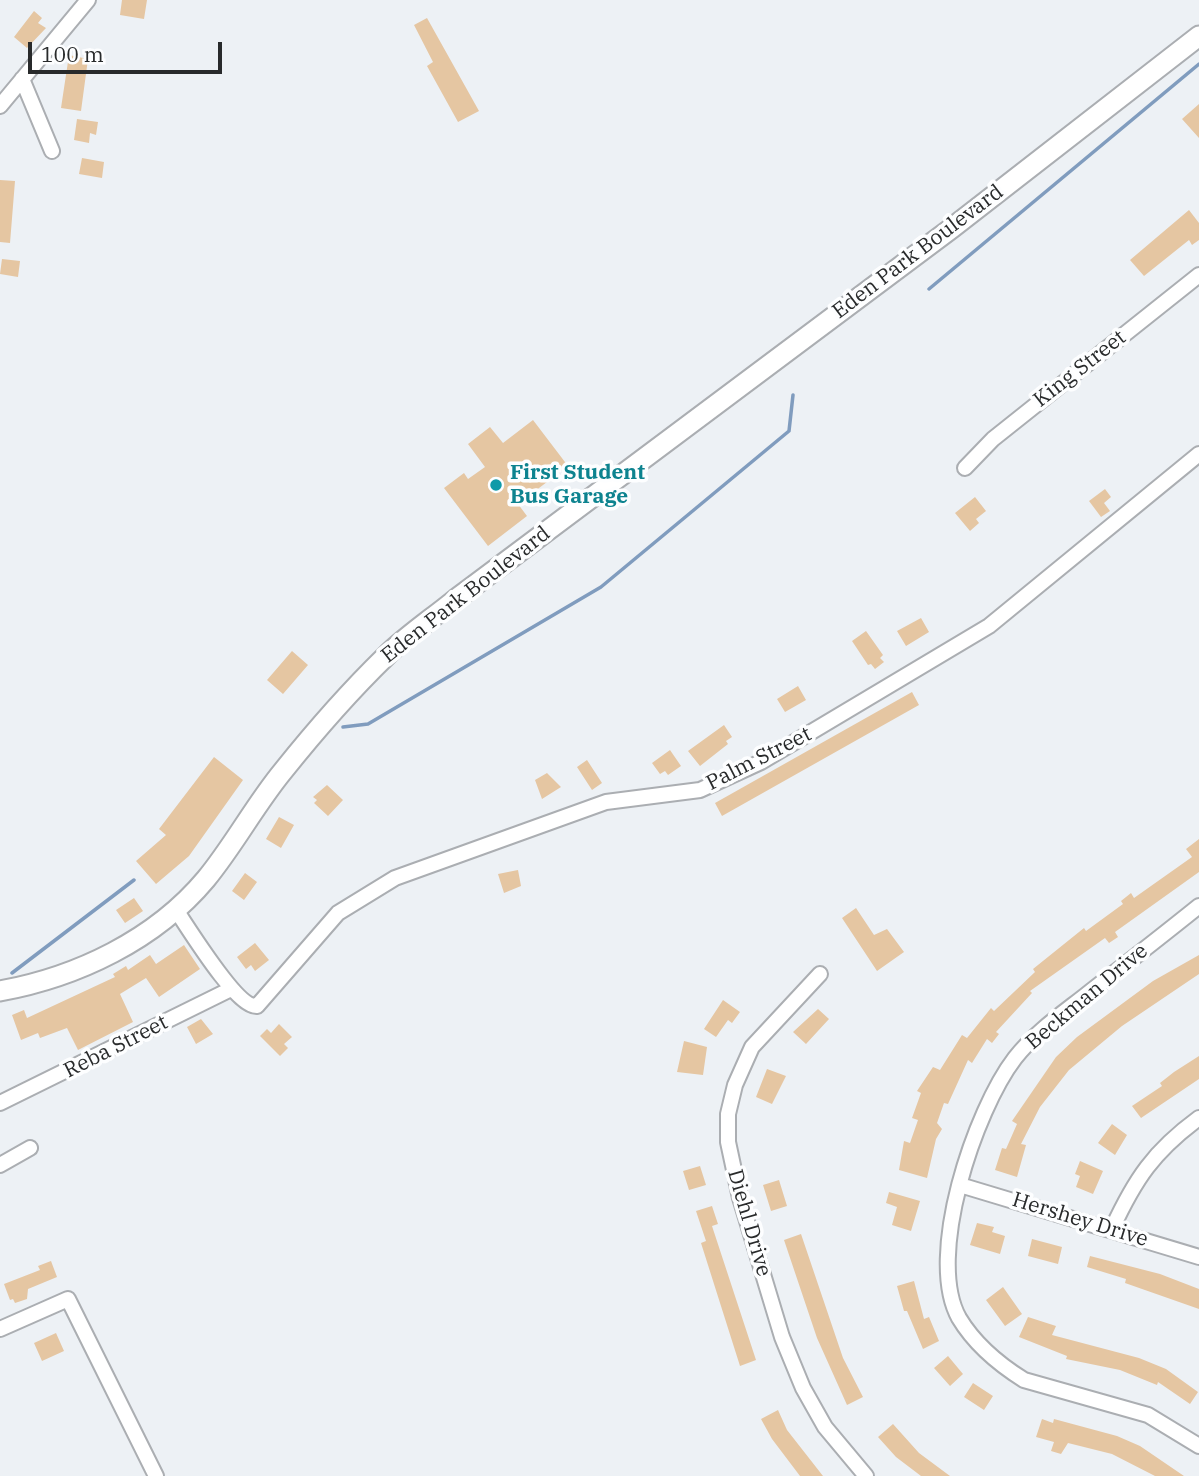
<!DOCTYPE html>
<style>
body{margin:0}
#map{position:relative;width:1199px;height:1476px;overflow:hidden;background:#edf1f5;font-family:"IBM Plex Serif",serif}
canvas{display:block}
.scale{position:absolute;left:28px;top:42px;width:194px;height:32px;box-sizing:border-box;border:4px solid #282a2b;border-top:0;padding-left:9px;font-size:21px;line-height:24px;white-space:nowrap;color:#282a2b;-webkit-text-stroke:5px #fdfeff;paint-order:stroke}
</style>
<div id="map">
<canvas width="1199" height="1476"></canvas>
<div class="scale">100 m</div>
</div>
<script>
const ctx = document.querySelector('canvas').getContext('2d');
ctx.lineJoin = 'round';
function strokePath(path, color, width, dash) { ctx.strokeStyle = color; ctx.lineWidth = width; ctx.lineCap = dash ? 'butt' : 'round'; ctx.setLineDash(dash || []); ctx.stroke(path); }
function paint(path, color) { ctx.fillStyle = color; ctx.fill(path, 'evenodd'); }
function drawText(font, color, halo, rows, align = 'center') {
  ctx.font = font + ' "IBM Plex Serif",serif'; ctx.lineWidth = 7; ctx.setLineDash([]); ctx.textBaseline = 'middle'; ctx.strokeStyle = halo; ctx.fillStyle = color; for (const [text, x, y, turn = 0] of rows) {
    ctx.save(); ctx.translate(x, y); ctx.rotate((+turn || 0) * Math.PI / 180); ctx.textAlign = isNaN(turn) ? turn : align; if (halo) ctx.strokeText(text, 0, 0); ctx.fillText(text, 0, 0); ctx.restore();
  }
}
const stream = new Path2D(`
 M929,289L1199,64
 M343,727L368,724L601,587L789,431L793,395
 M12,973L134,880`);
const building = new Path2D(`
 M122,0H147L144,19L120,15Z
 M34,11L42,18L38,23L46,28L27,48L14,37Z
 M427,18L479,111L458,122L427,66L433,62L414,25Z
 M69,55L88,59L81,111L61,108Z
 M1199,104V138L1182,119Z
 M77,119L98,122L96,135L90,133L89,143L74,140Z
 M82,158L104,162L102,178L79,174Z
 M0,180L15,181L10,243L0,242Z
 M1189,210L1199,223V240L1192,245L1189,240L1144,276L1130,260Z
 M2,259L20,261L18,277L0,274Z
 M533,420L568,466L518,504L527,516L488,546L444,488L464,473L468,479L485,467L468,444L490,427L503,443Z
 M1105,489L1111,497L1104,503L1110,511L1101,517L1089,501Z
 M975,497L986,511L976,519L979,523L970,531L955,513Z
 M921,618L929,632L906,646L897,631Z
 M866,631L883,655L880,658L884,662L875,669L871,664L868,665L852,641Z
 M292,651L308,665L283,694L267,680Z
 M798,686L806,700L785,712L777,699Z
 M912,692L919,705L722,816L715,803Z
 M724,725L732,737L726,741L728,744L700,766L688,751Z
 M670,750L681,766L668,775L665,771L660,774L652,763Z
 M214,757L243,780L189,856L156,884L136,861L166,835L159,829Z
 M587,760L602,783L592,790L577,767Z
 M547,773L561,787L542,799L535,780Z
 M327,785L343,800L328,816L314,803L317,800L313,797Z
 M279,817L294,825L281,848L266,839Z
 M1199,839V872L1115,932L1118,937L1109,943L1105,938L1030,991L1032,993L996,1032L999,1034L992,1043L987,1039L972,1063L968,1060L948,1104L944,1103L937,1123L942,1129L936,1139L927,1178L899,1170L904,1141L910,1143L918,1120L912,1118L921,1093L917,1091L933,1067L940,1070L962,1035L967,1038L991,1008L994,1011L1035,972L1033,969L1084,928L1086,931L1123,904L1121,901L1131,893L1134,898L1192,857L1186,849Z
 M518,870L521,886L504,893L498,874Z
 M245,873L257,882L244,900L232,891Z
 M134,898L143,911L125,923L116,910Z
 M856,908L874,935L887,929L904,952L877,971L842,918Z
 M255,943L269,960L255,971L251,965L246,969L237,957Z
 M184,945L200,969L159,997L146,978L120,994L133,1022L78,1050L67,1028L40,1038L38,1033L21,1040L12,1015L24,1010L27,1018L115,977L113,974L126,966L128,970L150,955L156,964Z
 M1199,955V974L1122,1026L1069,1070L1040,1107L1021,1144L1026,1145L1017,1177L995,1170L1002,1148L1006,1149L1017,1124L1012,1121L1056,1057L1077,1037L1153,981Z
 M723,1000L740,1012L732,1023L728,1020L716,1037L704,1029Z
 M818,1009L829,1019L806,1044L793,1032Z
 M201,1019L213,1034L196,1044L187,1027Z
 M279,1024L292,1037L284,1044L288,1048L280,1056L260,1036L267,1029L271,1033Z
 M684,1041L707,1047L703,1075L677,1072Z
 M1199,1056V1079L1141,1118L1132,1106L1162,1086L1160,1083L1174,1072Z
 M767,1069L786,1076L772,1104L756,1097Z
 M1112,1124L1127,1135L1115,1155L1098,1143Z
 M1080,1161L1103,1171L1093,1194L1076,1187L1080,1176L1075,1174Z
 M700,1166L706,1185L689,1190L683,1171Z
 M779,1180L787,1206L771,1211L763,1185Z
 M889,1192L920,1201L911,1231L892,1225L897,1207L886,1203Z
 M712,1206L718,1224L712,1226L756,1360L740,1366L701,1243L706,1241L696,1211Z
 M977,1223L994,1227L992,1232L1005,1236L1000,1254L970,1245Z
 M801,1234L843,1358L863,1397L847,1405L817,1338L784,1240Z
 M1032,1239L1062,1247L1058,1264L1028,1256Z
 M1090,1256L1160,1274L1199,1289V1309L1125,1283L1126,1279L1087,1267Z
 M51,1261L57,1277L28,1289L27,1299L15,1303L13,1299L10,1300L4,1284L40,1270L38,1266Z
 M914,1281L924,1319L929,1317L939,1341L923,1349L907,1311H904L897,1286Z
 M1003,1287L1022,1314L1005,1326L986,1300Z
 M1028,1317L1056,1326L1052,1335L1139,1358L1166,1369L1198,1392L1190,1404L1158,1382L1157,1385L1120,1370L1066,1359L1067,1356L1019,1337Z
 M56,1333L64,1351L42,1361L34,1343Z
 M948,1356L963,1374L950,1386L934,1368Z
 M973,1383L993,1396L984,1410L964,1397Z
 M778,1410L787,1430L823,1476H800L772,1439L761,1419Z
 M1042,1419L1053,1423L1054,1419L1117,1436L1140,1446L1184,1476H1155L1112,1454L1068,1443L1061,1454L1051,1451L1054,1442L1036,1437Z
 M893,1424L919,1453L950,1476H921L896,1457L878,1437Z`);
const minor = new Path2D(`
 M22,79L52,151
 M0,106L88,0
 M965,468L993,439L1199,275
 M1199,906C1163,935 1127,963 1091,991C1065,1012 1036,1031 1015,1058C975,1110 925,1257 959,1318C974,1343 1000,1365 1024,1380L1148,1415L1199,1446
 M176,910C189,929 237,1008 257,1006L338,913L395,878L606,802L700,790L761,762L989,626L1199,454
 M820,974L752,1047L735,1085L728,1114V1142L740,1198L782,1337L803,1388L825,1427L866,1476
 M0,1103L231,989
 M0,1165L30,1148
 M960,1185L1199,1257
 M1112,1229C1135,1179 1154,1151 1199,1118
 M0,1329L68,1299L156,1476`);
const major = new Path2D(`
 M0,991C77,977 155,940 206,879C234,845 255,805 283,771C315,731 349,692 386,656C407,635 433,618 456,599L952,228L1199,36`);
const markers = [
 [496,485,7,"#0f9aa8"]
];
const streetNames = [
 ["Eden Park Boulevard",918,252,-37],
 ["King Street",1080,369,-38],
 ["Eden Park Boulevard",466,595,-38],
 ["Palm Street",759,759,-27],
 ["Beckman Drive",1087,997,-40],
 ["Reba Street",116,1047,-27],
 ["Hershey Drive",1080,1220,17],
 ["Diehl Drive",749,1223,74]
];
const cultureNames = [
 ["First Student",510,473],
 ["Bus Garage",510,497]
];
strokePath(stream, '#809cbe', 3.5);
paint(building, '#e5c6a2');
strokePath(minor, '#abaeb2', 18);
strokePath(major, '#abaeb2', 23);
strokePath(minor, '#fff', 14);
strokePath(major, '#fff', 19);
for (const [x, y, r, color] of markers) { const dot = new Path2D(); dot.arc(x, y, r, 0, 2 * Math.PI); ctx.fillStyle = color; ctx.fill(dot); strokePath(dot, '#fdfeff', 2.5); }
drawText('21px', '#282a2b', '#fdfeff', streetNames);
drawText('bold 21px', '#0d838f', '#fdfeff', cultureNames, 'left');
</script>
